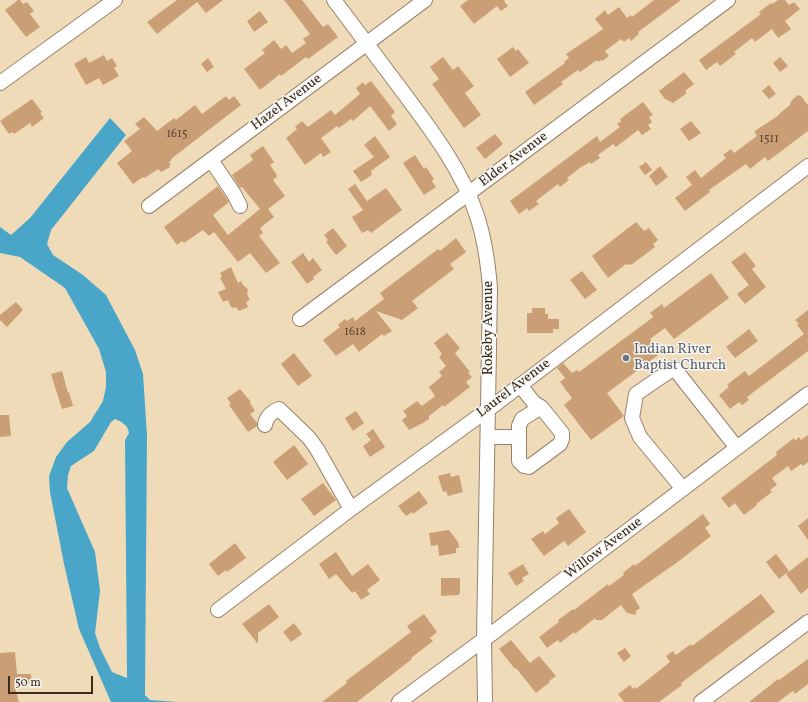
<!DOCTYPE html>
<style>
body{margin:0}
#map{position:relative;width:808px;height:702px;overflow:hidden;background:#f0dbb9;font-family:Vollkorn,serif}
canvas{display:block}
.scale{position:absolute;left:8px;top:676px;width:85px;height:18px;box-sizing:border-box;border:2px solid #3b2a1e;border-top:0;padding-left:5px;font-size:12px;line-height:14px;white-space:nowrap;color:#3b2a1e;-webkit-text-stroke:3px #f6f6f2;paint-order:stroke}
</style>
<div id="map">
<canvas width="808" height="702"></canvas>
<div class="scale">50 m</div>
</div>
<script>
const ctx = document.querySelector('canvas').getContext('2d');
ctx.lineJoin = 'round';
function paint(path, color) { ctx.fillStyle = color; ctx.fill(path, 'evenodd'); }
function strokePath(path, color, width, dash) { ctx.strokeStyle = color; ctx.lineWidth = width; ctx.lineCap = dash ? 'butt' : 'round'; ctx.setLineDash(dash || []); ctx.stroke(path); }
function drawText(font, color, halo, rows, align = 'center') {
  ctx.font = font + ' Vollkorn,serif'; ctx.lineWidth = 3; ctx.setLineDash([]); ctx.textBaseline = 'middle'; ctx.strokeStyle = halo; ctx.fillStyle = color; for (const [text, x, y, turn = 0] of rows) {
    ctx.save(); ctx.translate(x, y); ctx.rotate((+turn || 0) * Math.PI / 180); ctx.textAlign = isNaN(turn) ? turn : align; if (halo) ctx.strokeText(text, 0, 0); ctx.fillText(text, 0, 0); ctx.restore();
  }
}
const water = new Path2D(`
 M110,118L126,135L51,230L47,244L53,255L83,275L106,295L135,350L143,374L147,435L145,695L150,700L177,702H111L79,629L64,564L50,492L49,476L56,457L67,442L90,422L103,401L106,387V372L99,349L65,288L20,257L0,253V227L11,235L30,218ZM115,419C122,422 128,425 129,433L125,440L127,678L112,672L100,648L95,633L100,591L95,552L67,488L68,475L71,466L94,451L111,422Z`);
const building = new Path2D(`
 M18,0H20L23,4L27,2L34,11L30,14L40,27L26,37L5,10Z
 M177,0H223L206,13L197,2L157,34L147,22Z
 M284,0H302L323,27L328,24L338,37L308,59L306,57L281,76L280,74L260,90L244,69L265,53L262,50L274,40L281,49L286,45L292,53L306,43L303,39L310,34Z
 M468,0H505L504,1L508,6L501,11L497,6L474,24L460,6Z
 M654,0H681L638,32L639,34L631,41L629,38L624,42L621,39L605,51L609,56L602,61L601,60L598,62L597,60L580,72L578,70L561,82L563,84L534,105L525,92L565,63L564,62L569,58L566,54L603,29L595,19L605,10L608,15L619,7L627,18L631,15L632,17Z
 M778,0H785L789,5L794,2L800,9L785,21L791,29L778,38L772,29L755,42L752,38L734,52L736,54L720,66L717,62L706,70L699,60L761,14L759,12L771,3L772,4Z
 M260,11L268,22L254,32L247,21Z
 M513,47L516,51L518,49L529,63L510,77L497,59Z
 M104,55L107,61L112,58L117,66L114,68L119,76L103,85L99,78L86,85L74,64L86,57L89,63Z
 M443,57L453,70L458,66L474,86L465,93L481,115L464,128L432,84L439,79L430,67Z
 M780,57L788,66L780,72L773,63Z
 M208,58L214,67L207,72L201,64Z
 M684,72L694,84L685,91L687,93L673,103L665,99L659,91Z
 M371,81L395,112L391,116L397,124L389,131L370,106L353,121L351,119L339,128L337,126L321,138L331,152L323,157L321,153L305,165L286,138L297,129L295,127L302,121L308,127L331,110L335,115L360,94L356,88L363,82L365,85Z
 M769,85L776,94L769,99L762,91Z
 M798,95L801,96L808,105V131L768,161L765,157L750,169L746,164L709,190L710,192L685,211L675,198L692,185L686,177L695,170L701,178L726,158L723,155L731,149L734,153L757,136L755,133V131L779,115V114L790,105L791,101Z
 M226,96L229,100L234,96L241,105L171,159L172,160L169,162L171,164L169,166L170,167L161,172L158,169L146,177L144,178L143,177L133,184L117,163L132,151L124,141L140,129L135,124L144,117L157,131L174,118L176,120L195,105L202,114Z
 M32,99L42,112L40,113L44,118L32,127L30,123L14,134L12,132L9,134L0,121Z
 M643,102L653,115L649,117L652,122L648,125L651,129L642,135L638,130L616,147L613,144L598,155L600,158L591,164L590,162L581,167L567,178L569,180L560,187L558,184L536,201L539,204L529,211L527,208L519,214L510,201L597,136L600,142L620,127L617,124L621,121L620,119Z
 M691,121L701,133L689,141L680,129Z
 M495,134L503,144L485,159L476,148Z
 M375,136L390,157L371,171L372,175L361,182L353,171L374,157L364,145Z
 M263,146L274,162L270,165L277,175L276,176L277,177L273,180L285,196L268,209L274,217L260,228L263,233L259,236L280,263L266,273L250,253L238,262L214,232L209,236L203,230L184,243L182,241L177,245L164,227L218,186L229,202L213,215L228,235L260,209L242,187L240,188L232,175L253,160L250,155Z
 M415,155L424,169L426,167L434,179L432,181L436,187L424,195L403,163Z
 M646,162L652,170L645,175L639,167Z
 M660,166L668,177L656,186L649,176Z
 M355,184L367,201L386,188L402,210L371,233L368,230L362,233L352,217L363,210L348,189Z
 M636,222L644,231L649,228L658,240L653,244L655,247L631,265L630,264L627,265L626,264L608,278L592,256Z
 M333,228L347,246L336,255L326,242L328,240L324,235Z
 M456,238L466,252L450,264L454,269L412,301L418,308L402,320L376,311L392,331L384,336L382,334L359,352L353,344L336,356L323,340L340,327L338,325L345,319L347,321L353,317L355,321L384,299L380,293L384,290L438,249L440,251Z
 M745,252L756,266L752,269L766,287L745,304L737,294L749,285L731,262Z
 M303,253L309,262L313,258L322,270L313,277L314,279L307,284L291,262Z
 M231,267L238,283L241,281L243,285L248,289L247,294L250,300L246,302L248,307L239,311L236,307L233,308L231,307L228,300L223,302L218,292L226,289L220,278L222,277L220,273Z
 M582,271L597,290L585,299L570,280Z
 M711,273L729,298L674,339L665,328L650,339L661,353L607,393L624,416L591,440L564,405L572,398L560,382L565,378L557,368L563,363L572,373L577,370L579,372L652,318L653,316L650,313L662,304L664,308Z
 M16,302L23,310L7,327L0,320V315Z
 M532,308H545V314H548V319H559V329H553V333H527V313H532Z
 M808,310V351L747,397L749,400L742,405L739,402L730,409L719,395L729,387L727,385L733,380L745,371L749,376L804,334L797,325L799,324L795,320Z
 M749,329L758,341L735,358L726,347Z
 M447,333L460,348L455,353L470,372L468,373L472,377L466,382L470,387L444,407L443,405L429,416V419L423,423L409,430L402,420L407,416L403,411L417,401L422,406L435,396L429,387L442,376L439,372L446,366L439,357L442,354L434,343Z
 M294,353L312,376L298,386L281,364Z
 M62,371L68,393L69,392L73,406L62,409L51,374Z
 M240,389L251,402L250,403L255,411L250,414L257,423V426L248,432L229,405L231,404L227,398Z
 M356,411L364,423L353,431L345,418Z
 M0,415H9L11,436L0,437Z
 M373,429L385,447L370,457L363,446L371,440L366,434Z
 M808,435V462L803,466L801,464L791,471L788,466L772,478L777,485L770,490L772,492L756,504L757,505L744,515L735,503L729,508L721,498L777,455L776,452L794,438L795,441L799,437L801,440Z
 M294,445L308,464L287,480L273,462Z
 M450,473L451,477L459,475L463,492L448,496L446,491L443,492L438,476Z
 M323,483L336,500L314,516L301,499Z
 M419,491L428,503L413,514L412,512L406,516L398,506Z
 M569,509L586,532L568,546L564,541L544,556L531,539L543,531L545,534L559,523L556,518Z
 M703,514L710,524L705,528L711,536L679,561L632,594L640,608L636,611V615L627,613L621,605L602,620H596L595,618L575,634L574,632L560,643L558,640L547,648L539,637L559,622L558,620L573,609L574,610L608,584L609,586L624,575L623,573L634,564L635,566Z
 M808,518V540L798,526Z
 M449,530L458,542L459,548H456V553L439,556L438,545L431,546L429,533Z
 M235,543L246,558L227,572L226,570L218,576L209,564Z
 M336,552L352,576L368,564L380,580L367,590L370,594L361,600L355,591L352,593L336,574L329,579L319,564Z
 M776,554L789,571L779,579L766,562Z
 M808,557V588L801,594L786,574Z
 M523,564L529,574L522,578L524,581L516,586L508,573Z
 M441,578H460V593H459V595L441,596Z
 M761,594L775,612L681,683L682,685L659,702H624L618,694L630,685L633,689L635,687L636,689L670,662L666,656L673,651L676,655L691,644L692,646Z
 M269,604L279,617L258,633V644L242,624Z
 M424,614L437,632L430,638L433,641L411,658L412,659L357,702H322L347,683L346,681L411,632L407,626Z
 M294,623L302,634L291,642L283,632Z
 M511,640L530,663L539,656L556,676L549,681L550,682L536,693L516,668L515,669L499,649Z
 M625,648L631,656L624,662L617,653Z
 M15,652L17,674H31L32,683L14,684L19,702H0V653Z
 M808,659V684L795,694L793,691L778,702H749L778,679L779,680Z`);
const minor = new Path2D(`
 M334,0C357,31 380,61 403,92C432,131 462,170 477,216C485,240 488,263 490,288L484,640L485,702
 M0,83L115,0
 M211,160L234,194L240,206
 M149,206L425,0
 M300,319L728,0
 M520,385L534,403L541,407L562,433V439L560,444L529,467L524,466L519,461V426L522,419L541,407
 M265,425C266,417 272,412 279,409L309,438L317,449L351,509
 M488,437H519
 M683,489L640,437L632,418L636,394L674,368L737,448
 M218,610L351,509L497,403L808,166
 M399,702L494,632L808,394
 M701,702L808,622`);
const markers = [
 [626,358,4,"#6b7280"]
];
const numberNames = [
 ["1615",177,135],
 ["1511",769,140],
 ["1618",355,333]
];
const streetNames = [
 ["Hazel Avenue",287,103,-37],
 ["Elder Avenue",514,160,-37],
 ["Rokeby Avenue",489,328,-90],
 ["Laurel Avenue",514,389,-37],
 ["Willow Avenue",604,549,-37]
];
const worshipNames = [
 ["Indian River",634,350],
 ["Baptist Church",634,366]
];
paint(water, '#49a6c8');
paint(building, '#ca9f75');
strokePath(minor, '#96826c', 16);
strokePath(minor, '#fff', 14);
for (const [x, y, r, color] of markers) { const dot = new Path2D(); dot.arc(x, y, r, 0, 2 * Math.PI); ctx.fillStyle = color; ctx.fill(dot); strokePath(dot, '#f6f6f2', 1.5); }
drawText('12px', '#5f4734', null, numberNames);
drawText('14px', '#3b2a1e', '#f6f6f2', streetNames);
drawText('14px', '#5b616d', '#f6f6f2', worshipNames, 'left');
</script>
